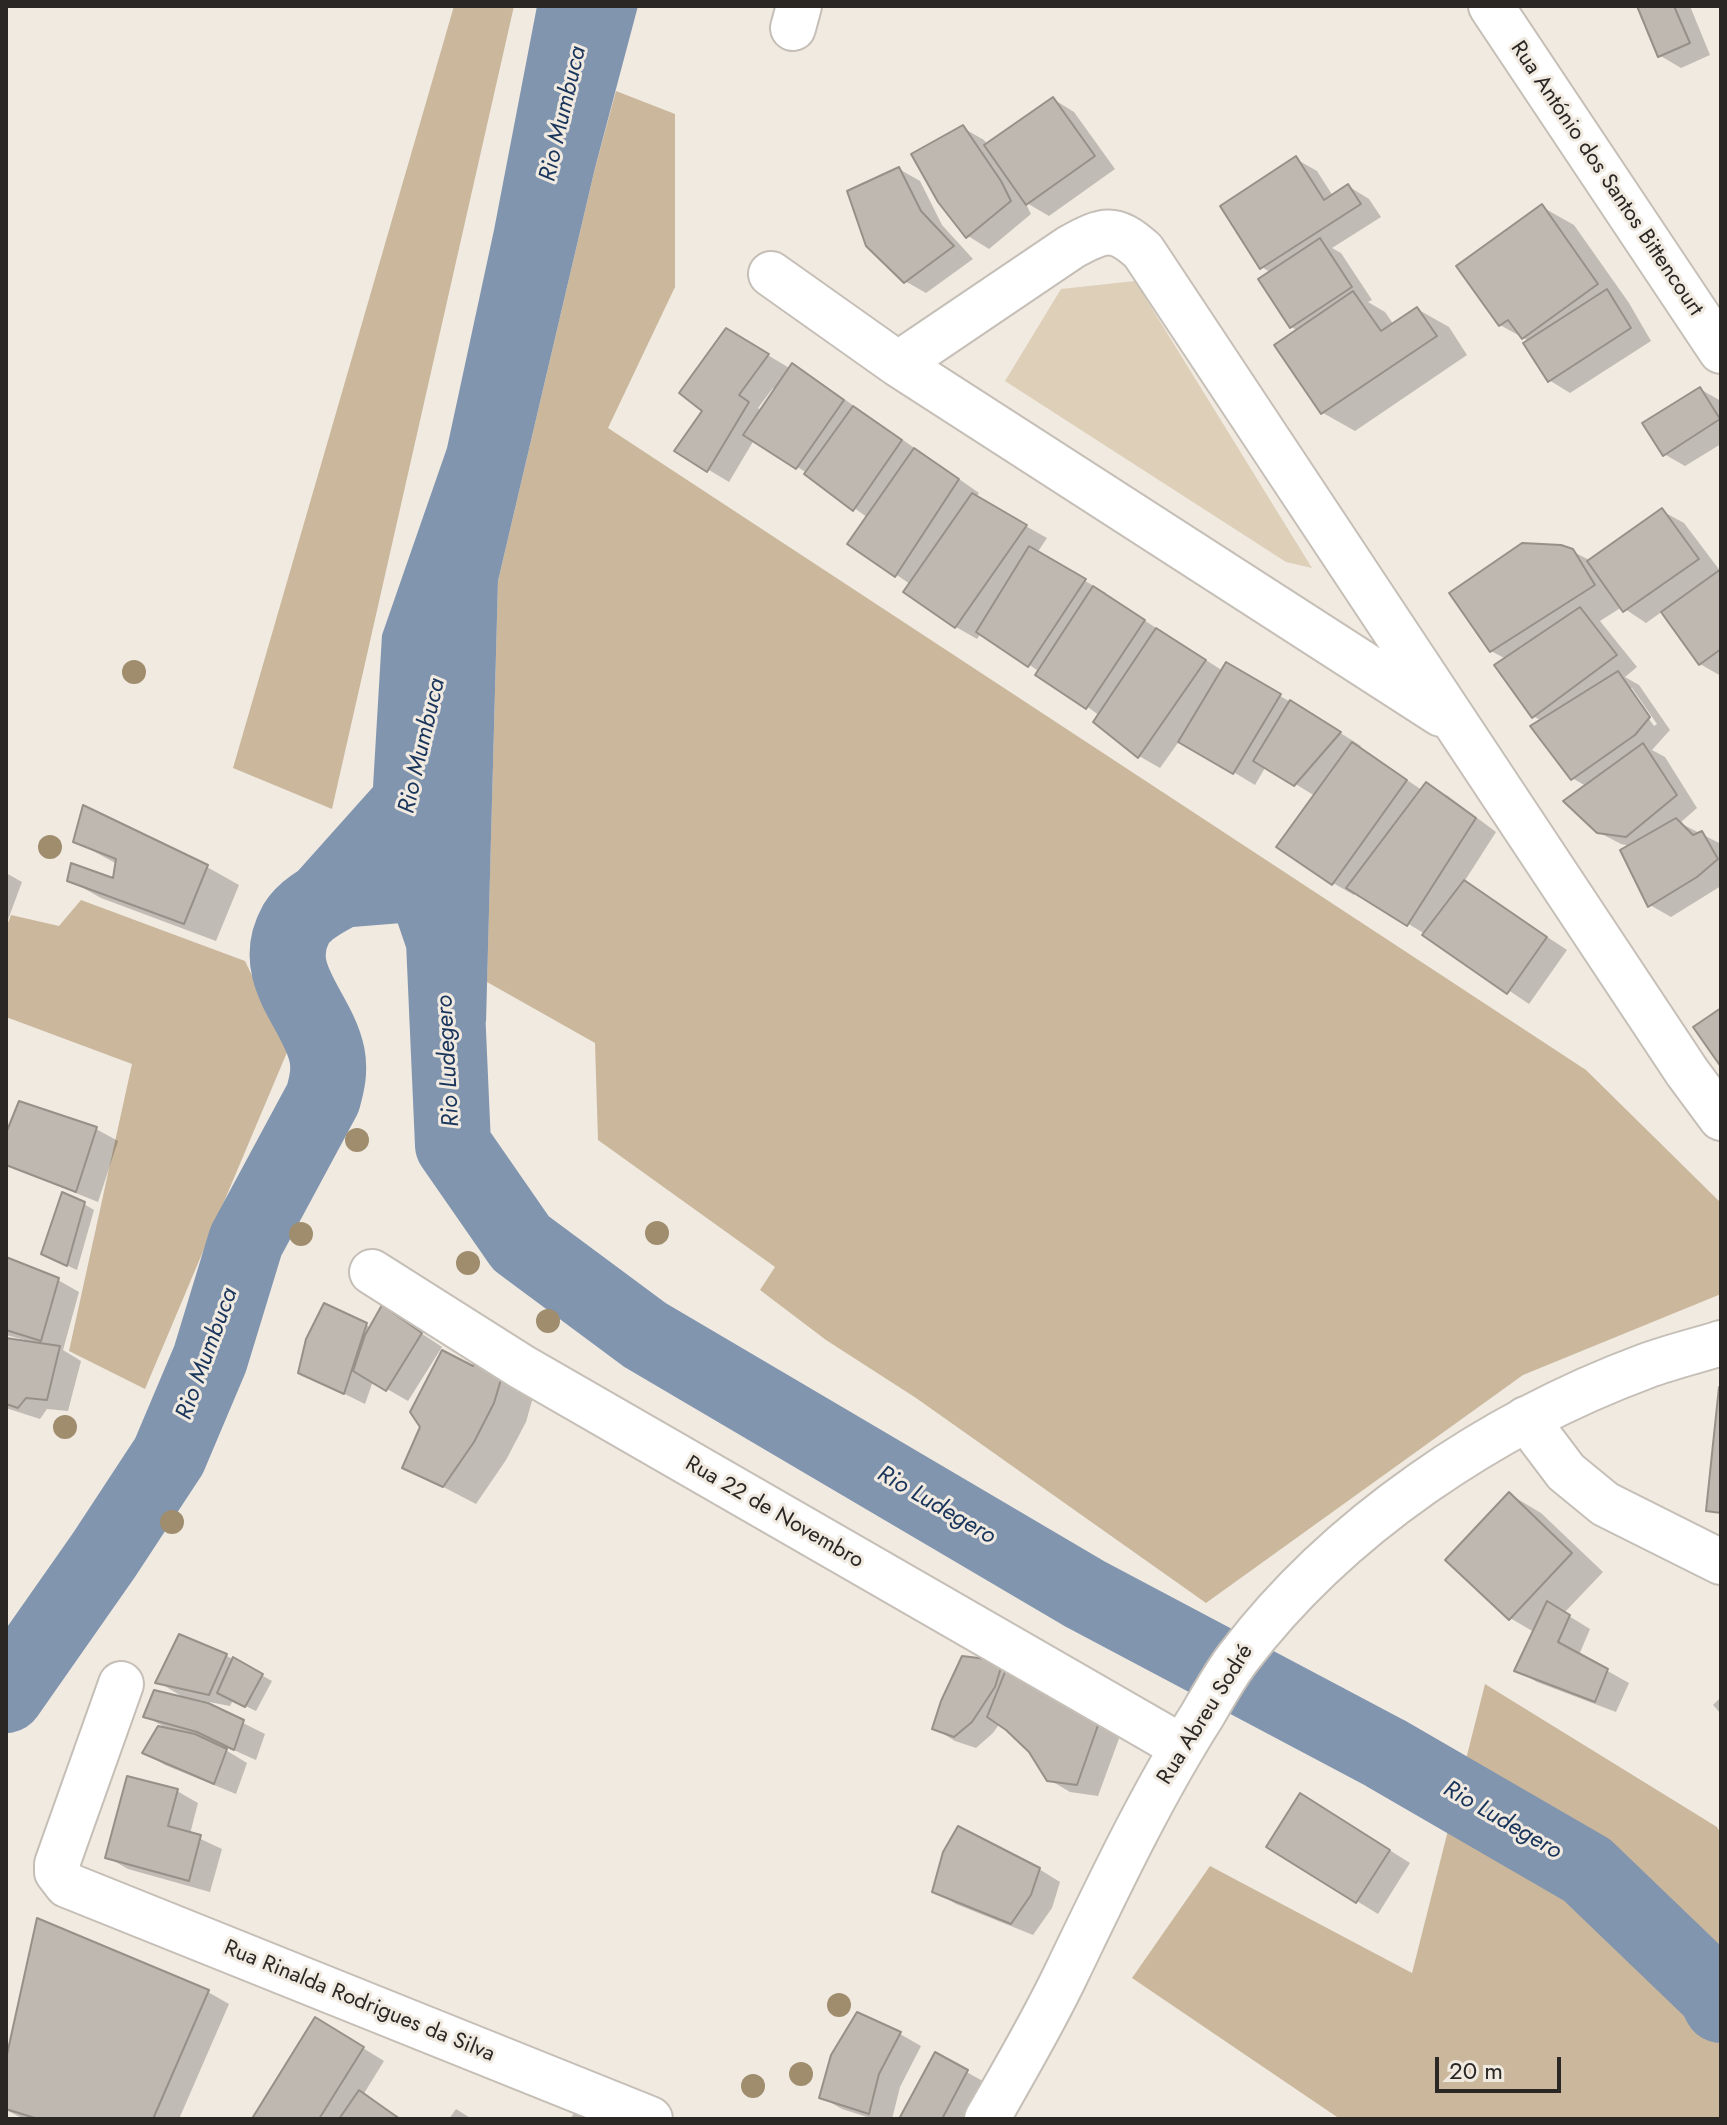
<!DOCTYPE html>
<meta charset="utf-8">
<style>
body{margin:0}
#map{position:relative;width:1727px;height:2125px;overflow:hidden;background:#f0eae1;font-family:Jost,sans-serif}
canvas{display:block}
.frame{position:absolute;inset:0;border:8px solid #2a2724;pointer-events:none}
.scale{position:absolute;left:1435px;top:2057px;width:126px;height:36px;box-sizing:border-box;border:4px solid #2a2724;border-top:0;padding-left:10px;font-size:24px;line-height:28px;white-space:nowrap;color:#2a2724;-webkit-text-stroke:6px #f0eae1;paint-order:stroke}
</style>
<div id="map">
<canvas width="1727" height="2125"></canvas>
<div class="frame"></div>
<div class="scale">20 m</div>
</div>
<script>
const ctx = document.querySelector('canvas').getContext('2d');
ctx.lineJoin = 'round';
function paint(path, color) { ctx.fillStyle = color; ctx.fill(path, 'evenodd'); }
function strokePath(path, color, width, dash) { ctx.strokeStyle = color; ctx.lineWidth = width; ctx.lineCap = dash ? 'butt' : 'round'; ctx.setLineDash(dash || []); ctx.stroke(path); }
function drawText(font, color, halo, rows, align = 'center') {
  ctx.font = font + ' Jost,sans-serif'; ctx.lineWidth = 6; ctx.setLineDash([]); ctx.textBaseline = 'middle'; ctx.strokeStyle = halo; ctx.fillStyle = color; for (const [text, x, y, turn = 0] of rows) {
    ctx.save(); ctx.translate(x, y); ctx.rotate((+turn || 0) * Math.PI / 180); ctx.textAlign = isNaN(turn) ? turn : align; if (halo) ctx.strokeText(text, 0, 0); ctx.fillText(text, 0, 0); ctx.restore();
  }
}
const green = new Path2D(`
 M1135,281L1312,568L1286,562L1005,381L1061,289Z`);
const forest = new Path2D(`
 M454,6H514L332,809L233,768Z
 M616,91L675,114V287L608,428L1586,1070L1721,1203V1294L1523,1375L1206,1603L916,1398L826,1340L760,1290L775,1267L598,1140L595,1043L487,982L498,581L595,168Z
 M81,900L245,961L288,1050L145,1389L69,1351L132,1064L6,1017V928L11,915L59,926Z
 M1485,1684L1717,1827L1721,1834V2119H1337V2117L1132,1978L1210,1866L1412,1973Z`);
const water = new Path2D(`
 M537,6H638L595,168L498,581L486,1022L429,996L402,923L328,929L264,909L373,787L382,635L447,448L494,230Z`);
const shadow = new Path2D(`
 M1639,6H1690L1710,55L1681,68L1659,55Z
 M1053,99L1074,112L1115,169L1049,216L1025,202L1031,214L989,249L968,236L963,128L984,140L988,145Z
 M1296,159L1317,171L1333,196L1348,186L1369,199L1381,217L1332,248L1341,253L1372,300L1368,302L1385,312L1394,325L1417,309L1449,327L1467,355L1355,431L1323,413L1277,346L1299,331L1291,327L1271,273L1262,267Z
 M899,169L920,181L942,225L973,259L926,293L905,281Z
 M1542,207L1574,225L1629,303L1651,341L1570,393L1549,380L1529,341L1500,325Z
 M726,330L791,369L793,366L814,378L979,493L976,498L1047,538L1037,553L1106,593L1105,595L1223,671L1227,664L1312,715L1361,746L1359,748L1422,790L1427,784L1448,796L1496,832L1464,882L1567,950L1529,1004L1425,934L1356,892L1354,895L1333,883L1315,796L1266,766L1255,785L1180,740L1160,768L1139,756L1100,716L1040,672L981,633L977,639L956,627L905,592L910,584L850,543L868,518L807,473L754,440L729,482L677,451L705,411ZM773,388L776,390L762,411L758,408Z
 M1700,389L1721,401V444L1685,466L1664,454Z
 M1662,511L1684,523L1721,572V676L1700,664L1663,611L1646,623L1622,607L1600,621L1637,667L1625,677L1639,685L1670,730L1652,750L1665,757L1697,808L1680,823L1721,844V886L1671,917L1650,905L1631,846L1621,844L1598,832L1586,786L1572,778L1542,721L1533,716L1506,659L1491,651L1572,551L1591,561ZM1627,688H1632L1657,724L1654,726Z
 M75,841L207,867L239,885L216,941L101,898L69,880H114L117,864Z
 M6,873L22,882L6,925Z
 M96,1129L118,1141L98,1202L6,1165V1139Z
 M84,1204L94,1210L77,1270L53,1259Z
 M6,1259L58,1280L79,1292L63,1350L81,1361L68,1411L47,1409L40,1419L6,1408V1340L24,1343L25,1340L6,1335Z
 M383,1308L442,1347L408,1401L373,1381L365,1404L300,1372L366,1325L371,1328Z
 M473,1369L537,1383L526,1422L506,1460L476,1504L405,1467L423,1427Z
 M1509,1494L1541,1513L1603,1572L1564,1613L1590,1629L1579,1655L1629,1683L1616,1712L1537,1682L1516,1670L1534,1632L1510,1618Z
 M180,1637L227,1656L272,1681L256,1711L233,1700L230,1706L183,1697L158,1682Z
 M1003,1663L1124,1725L1098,1796L1070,1792L1048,1779L1031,1751L1000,1723L993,1733L976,1748L955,1741L934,1728Z
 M1721,1697V1714L1713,1705Z
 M207,1705L265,1734L256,1760L220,1744L219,1746L247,1763L236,1794L165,1765L145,1753L170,1730L145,1716Z
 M177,1791L198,1803L190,1834L222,1849L210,1892L128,1869L107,1857Z
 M1322,1808L1410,1863L1378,1914L1269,1847Z
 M1039,1869L1060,1882L1052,1908L1033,1935L956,1904L934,1891Z
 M208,1992L229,2004L179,2119H24L6,2110V2069Z
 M337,2032L384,2061L363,2095L403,2119H260Z
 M900,2034L921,2046L900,2087L892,2119H873L842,2109L821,2097Z
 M936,2055L988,2084L969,2119H902Z
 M580,2105L603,2119H570Z
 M456,2109L472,2119H449Z`);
const river = new Path2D(`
 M430,900L444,941L453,1145L521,1243L645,1335L1085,1594L1385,1753L1587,1870L1715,1993L1721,2005
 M6,1695L104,1555L169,1456L210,1359L246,1241L323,1098C327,1083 330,1071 327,1055C318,1010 268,974 296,924C309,903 337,895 356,881C365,874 373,863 381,854`);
const building = new Path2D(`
 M1637,6H1674L1690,43L1658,57Z
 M1053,97L1095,156L1026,205L984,145Z
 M963,125L1001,181L1011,201L966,238L938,202L911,154Z
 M1296,156L1324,200L1348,184L1361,204L1260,269L1220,206Z
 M899,167L921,211L954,246L904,283L866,246L847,191Z
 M1542,204L1598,284L1522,339L1508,320L1499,326L1456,266Z
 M1320,238L1352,287L1290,328L1258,279Z
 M1607,289L1631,328L1548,382L1523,343Z
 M1353,291L1381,331L1417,307L1437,336L1321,414L1274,345Z
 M726,328L769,354L739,395L749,402L707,472L674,451L702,411L679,393Z
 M792,363L844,400L796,469L743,435Z
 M1700,387L1720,419L1663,456L1642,423Z
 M853,406L902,440L853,511L804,474Z
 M914,448L959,479L895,577L847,544Z
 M972,493L1027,525L955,628L903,592Z
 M1662,508L1699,559L1623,612L1587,561Z
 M1522,543L1561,545L1573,549L1595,585L1490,652L1449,593Z
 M1029,546L1086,579L1028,667L976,632Z
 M1721,569V649L1699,665L1661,612Z
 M1093,586L1145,620L1086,709L1035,675Z
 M1580,607L1617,655L1532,718L1494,665Z
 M1156,628L1206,660L1138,758L1093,722Z
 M1226,662L1281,694L1233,774L1178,742Z
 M1618,671L1650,717L1635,735L1571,780L1530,726Z
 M1290,700L1341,732L1294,786L1253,761Z
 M1352,742L1407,780L1332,885L1276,847Z
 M1643,743L1677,795L1626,837L1597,833L1563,801Z
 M1426,782L1476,818L1407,926L1346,888Z
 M83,805L208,865L184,924L67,881L71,863L113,878L116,859L73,842Z
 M1676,818L1693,835L1702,831L1718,859L1697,877L1648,907L1620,850Z
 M1464,880L1547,937L1507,994L1422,935Z
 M1721,1008V1067L1693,1027Z
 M19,1101L97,1127L76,1192L6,1165V1133Z
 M62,1192L85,1202L67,1266L41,1254Z
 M6,1257L59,1278L41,1341L6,1330Z
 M324,1303L367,1323L344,1394L298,1373L306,1339Z
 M382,1305L422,1333L386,1391L353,1371L365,1335Z
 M6,1338L60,1346L47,1400L26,1398L18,1408L6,1404Z
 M442,1350L473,1366L484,1350L506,1363L494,1403L474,1442L443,1487L402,1468L420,1427L410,1412Z
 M1719,1387H1721V1513L1706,1511Z
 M1509,1492L1572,1553L1509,1620L1445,1560Z
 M1547,1601L1570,1615L1558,1642L1608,1669L1595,1702L1514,1671Z
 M179,1634L227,1654L209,1695L155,1683Z
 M962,1656L1003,1661L995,1687L972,1722L954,1737L932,1729L941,1701Z
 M233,1657L263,1674L245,1707L217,1693Z
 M1007,1667L1103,1711L1077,1785L1047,1781L1029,1752L1006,1730L987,1717Z
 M154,1690L208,1703L244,1720L234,1750L197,1732L143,1717Z
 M158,1726L195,1734L227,1749L214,1784L142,1753Z
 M127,1776L178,1789L168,1826L201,1835L189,1881L105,1858Z
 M1300,1793L1390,1850L1356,1903L1266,1847Z
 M958,1826L1040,1868L1031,1895L1011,1924L932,1892L943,1852Z
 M37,1918L209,1990L153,2119H38L6,2109V2059Z
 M857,2012L901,2032L879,2074L869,2114L819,2098L831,2055Z
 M315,2017L364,2047L319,2119H256L253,2117Z
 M935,2052L968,2070L942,2119H899Z
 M359,2090L397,2117L396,2119H339Z`);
const minor = new Path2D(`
 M1491,6L1721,351
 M793,28L799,6
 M771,274L898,364L1441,714
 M898,364L1071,247C1104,229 1114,225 1143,251L1687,1072L1721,1118
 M372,1272L522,1367L1182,1747
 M1526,1419L1566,1472L1605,1504L1721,1562
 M121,1684L57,1864V1872L67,1885L650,2119`);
const major = new Path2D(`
 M987,2119C1015,2070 1044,2021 1068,1970C1110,1883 1151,1796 1203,1714C1214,1695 1225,1675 1238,1658C1338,1526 1492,1423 1646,1366C1670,1357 1696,1351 1721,1343`);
const trees = [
 [134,672],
 [50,847],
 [357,1140],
 [657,1233],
 [301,1234],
 [468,1263],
 [548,1321],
 [65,1427],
 [172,1522],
 [839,2005],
 [801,2074],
 [753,2086]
];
const streetNames = [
 ["Rua António dos Santos Bittencourt",1606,179,56],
 ["Rua 22 de Novembro",774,1513,30],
 ["Rua Abreu Sodré",1206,1715,-58],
 ["Rua Rinalda Rodrigues da Silva",359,2002,22]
];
const waterNames = [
 ["Rio Mumbuca",564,114,-77],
 ["Rio Mumbuca",423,746,-77],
 ["Rio Ludegero",449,1061,-93],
 ["Rio Mumbuca",208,1354,-70],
 ["Rio Ludegero",936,1506,30],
 ["Rio Ludegero",1502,1821,30]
];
paint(green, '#decfb8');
paint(forest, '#cbb89c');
paint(water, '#8295af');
paint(shadow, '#0003');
strokePath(river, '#8295af', 76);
paint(building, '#beb8b0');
strokePath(building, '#969088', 2);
strokePath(minor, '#c5bfb7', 48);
strokePath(major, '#c5bfb7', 48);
strokePath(minor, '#fff', 44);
strokePath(major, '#fff', 44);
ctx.fillStyle = '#9f8d6d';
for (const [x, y] of trees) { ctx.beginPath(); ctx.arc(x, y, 12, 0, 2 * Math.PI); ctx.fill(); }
drawText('22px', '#2a2724', '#f0eae1', streetNames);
drawText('italic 24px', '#1a355b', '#f0eae1', waterNames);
</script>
